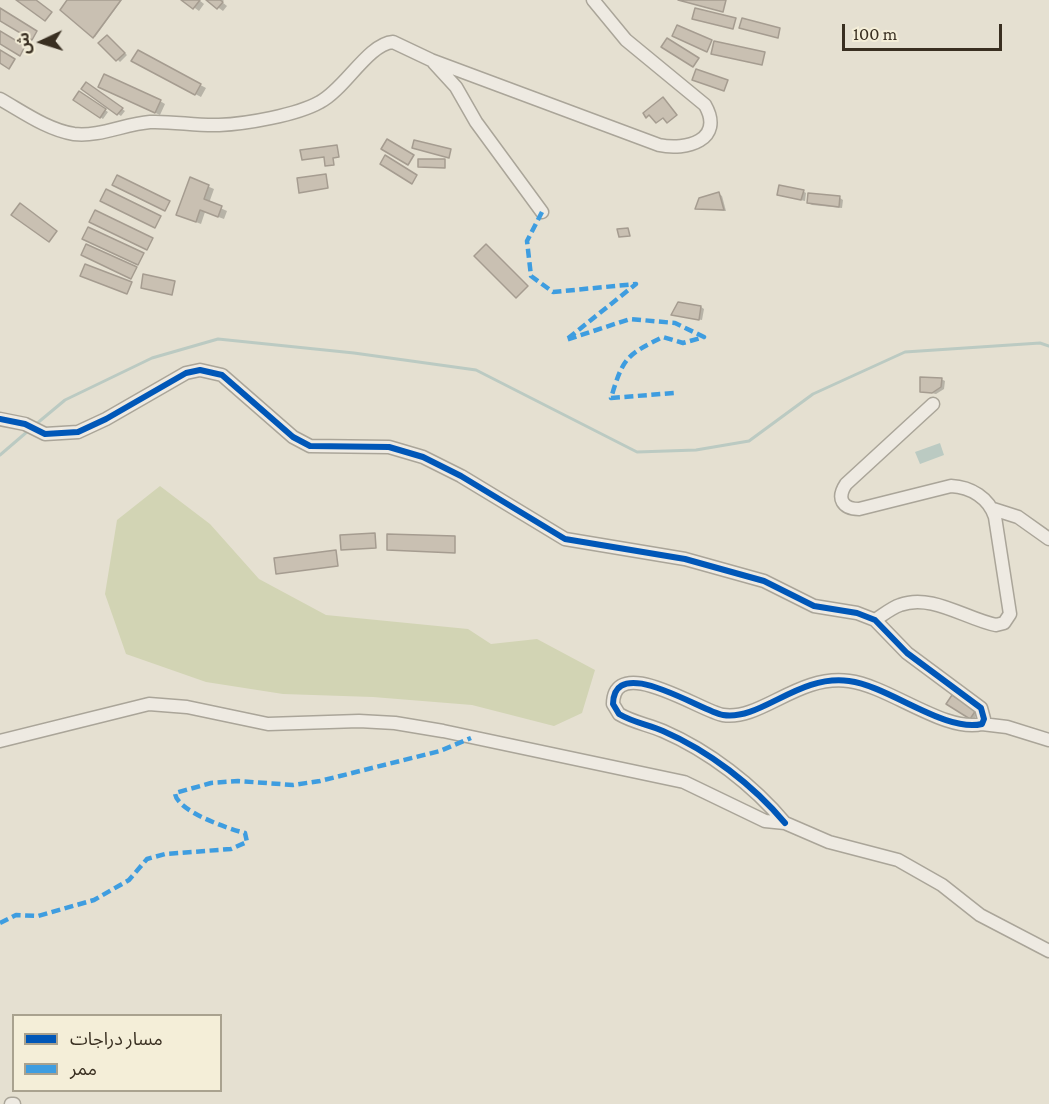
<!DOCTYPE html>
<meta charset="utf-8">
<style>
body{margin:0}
#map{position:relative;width:1049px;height:1104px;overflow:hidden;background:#e5e0d1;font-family:"Crimson Pro","Noto Sans Arabic",serif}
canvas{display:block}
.legend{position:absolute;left:12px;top:1014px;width:210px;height:78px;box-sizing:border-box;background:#f4eed8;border:2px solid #a9a28f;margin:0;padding:8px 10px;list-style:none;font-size:18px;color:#392f21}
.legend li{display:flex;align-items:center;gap:12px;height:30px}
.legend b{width:30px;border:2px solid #a9a28f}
.north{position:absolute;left:12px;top:12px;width:60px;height:60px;-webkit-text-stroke:4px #f4eed8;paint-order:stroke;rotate:266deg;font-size:16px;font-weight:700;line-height:24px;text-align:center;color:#392f21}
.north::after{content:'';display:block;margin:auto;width:21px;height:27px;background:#392f21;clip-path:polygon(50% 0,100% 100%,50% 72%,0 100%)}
.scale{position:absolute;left:842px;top:24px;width:160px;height:27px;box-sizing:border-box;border:3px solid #392f21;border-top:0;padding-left:8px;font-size:18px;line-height:21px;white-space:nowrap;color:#392f21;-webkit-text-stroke:4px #f4eed8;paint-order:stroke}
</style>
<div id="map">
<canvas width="1049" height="1104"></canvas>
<ul class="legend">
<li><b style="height:8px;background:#0057b8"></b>مسار دراجات</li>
<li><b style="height:8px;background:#3e9de0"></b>ممر</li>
</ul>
<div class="north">ش</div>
<div class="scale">100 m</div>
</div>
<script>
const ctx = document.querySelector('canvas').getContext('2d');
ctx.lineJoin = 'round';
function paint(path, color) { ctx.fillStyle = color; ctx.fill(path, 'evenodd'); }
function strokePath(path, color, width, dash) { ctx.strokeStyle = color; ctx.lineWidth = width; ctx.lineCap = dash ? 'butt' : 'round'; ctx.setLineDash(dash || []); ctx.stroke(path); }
const green = new Path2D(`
 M160,486L210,524L259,579L326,615L468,629L491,644L537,639L595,670L582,713L554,726L472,705L373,697L283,694L206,682L126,654L105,594L117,520Z`);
const water = new Path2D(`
 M940,443L944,455L920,464L915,452Z`);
const shadow = new Path2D(`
 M69,0H122L95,37L62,10Z
 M184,0H199L204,4L199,11Z
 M208,0H224L222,2L227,6L223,11Z
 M107,36L127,55L120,62L101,43Z
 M138,52L206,88L201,97L133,61Z
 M90,86L125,111L121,116L84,89Z
 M105,90L160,101L165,104L160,115Z
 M80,93L108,112L103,119L75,100Z
 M191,179L214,189L209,203L227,211L224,219L205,212L201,224L183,217Z
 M803,191L806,193L805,201L779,195Z
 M719,194L722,196L726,211L697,208Z
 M809,195L840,198L843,200L842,208L812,205L808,203Z
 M701,307L704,309L702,320L673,315Z
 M941,379L945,381L944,389L936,394L921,391Z
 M953,697L978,713L974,719L949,703Z`);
const stream = new Path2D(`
 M35,425L65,400L152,358L218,339L354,353L476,370L637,452L696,450L749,441L813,394L905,352L1040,343L1049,346
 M0,455L28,431`);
const building = new Path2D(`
 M16,0H36L52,12L45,21Z
 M67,0H121L93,38L60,10Z
 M181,0H200L193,9Z
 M206,0H220L223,2L217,9Z
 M678,0H726L723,12Z
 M0,8L37,31L32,40L0,21Z
 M695,8L736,18L733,29L692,19Z
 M742,18L780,28L778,38L739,28Z
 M677,25L712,40L707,52L672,36Z
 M0,31L25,46L20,56L0,44Z
 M107,35L125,53L116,61L98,43Z
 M667,38L699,58L693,67L661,47Z
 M714,41L765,52L762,65L711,54Z
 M0,50L15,59L9,69L0,63Z
 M138,50L201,84L195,95L131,61Z
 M696,69L728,80L724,91L692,80Z
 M104,74L161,100L155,113L98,87Z
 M86,82L123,108L117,115L81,89Z
 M79,91L106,109L100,118L73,100Z
 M663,97L677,115L667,123L663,118L656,123L649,115L646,118L643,113Z
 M387,139L414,155L408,165L381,149Z
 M414,140L451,149L449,158L412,148Z
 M337,145L339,157L333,158L334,165L325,166L324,157L302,160L300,150Z
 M385,155L417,175L412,184L380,164Z
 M418,159H445V168L418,167Z
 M326,174L328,188L299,193L297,178Z
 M117,175L170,201L165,211L112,185Z
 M190,177L209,185L204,199L222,206L218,217L200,210L196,222L176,215Z
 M779,185L804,190L801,200L777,195Z
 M106,189L161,216L155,228L100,201Z
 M719,192L724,210L695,209L699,198Z
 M808,193L840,196L839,207L807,203Z
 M20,203L57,231L49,242L11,215Z
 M95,210L153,238L147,250L89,222Z
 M88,227L144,253L138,265L82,239Z
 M628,228L630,236L619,237L617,229Z
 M86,244L137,267L131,279L81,255Z
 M486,244L528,286L516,298L474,256Z
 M85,264L132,282L127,294L80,276Z
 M143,274L175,281L172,295L141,288Z
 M678,302L701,306L699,320L671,315Z
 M920,377L942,378L941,387L932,393L920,392Z
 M375,533L376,548L341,550L340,535Z
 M387,534L455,536V553L387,550Z
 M336,550L338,566L276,574L274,558Z
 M952,695L976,710L970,719L946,704Z`);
const minor = new Path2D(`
 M434,63L456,87L476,122L542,212
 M0,99C23,112 48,130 74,134C99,137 125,124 150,122C173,121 196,126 219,125C246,124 297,115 320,102C345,89 368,44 393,42L431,60L659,145C686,151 725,140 705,105L626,40L593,0
 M0,419L25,424L45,434L78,432L106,419L186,373L200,370L222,375L293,437L310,446L389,447L423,457L461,476L565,539L685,559L764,581L814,606L857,613L875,620L907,653L981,708L984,719L982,724C945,733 889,686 849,681C798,674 761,721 723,715C702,712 614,652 613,704L619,714C632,722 649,725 663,731C709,751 753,785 785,823
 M993,509L1018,517L1049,539
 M875,620C883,615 891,608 900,605C931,593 966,619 996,625L1004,623L1010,614L995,517C989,498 971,487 951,486L859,509C843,509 836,499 846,484L933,404
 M982,724L1007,727L1049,740
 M0,741L149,704L187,707L268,724L359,721L395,723L443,731L684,782L765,821L785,823L829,842L898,860L942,885L980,915L1049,951
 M11,1104H14`);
const quiet = new Path2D(`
 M542,212L527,241L531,276L553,292L636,284L566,340L630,319L675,323L704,337L683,343L663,337C626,355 623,358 611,398L674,393
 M0,923L16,915L38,916L94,900L129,880L147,859L165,854L231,849L247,842L245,833C229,829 176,811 175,793L211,783L238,781L293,785L320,781L440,751L471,738`);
const cycleway = new Path2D(`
 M0,419L25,424L45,434L78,432L106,419L186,373L200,370L222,375L293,437L310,446L389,447L423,457L461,476L565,539L685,559L764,581L814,606L857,613L875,620L907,653L981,708L984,719L982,724C945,733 889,686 849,681C798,674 761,721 723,715C702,712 614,652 613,704L619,714C632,722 649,725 663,731C709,751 753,785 785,823`);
paint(green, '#d2d4b4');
paint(water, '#bbcac2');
paint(shadow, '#0003');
strokePath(stream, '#bbcac2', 3);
paint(building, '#c9c0b2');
strokePath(building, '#a59c90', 1.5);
strokePath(minor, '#aaa599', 15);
strokePath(minor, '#eeeae2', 12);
strokePath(quiet, '#3e9de0', 4.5, [9, 4.5]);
strokePath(cycleway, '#0057b8', 6);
</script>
